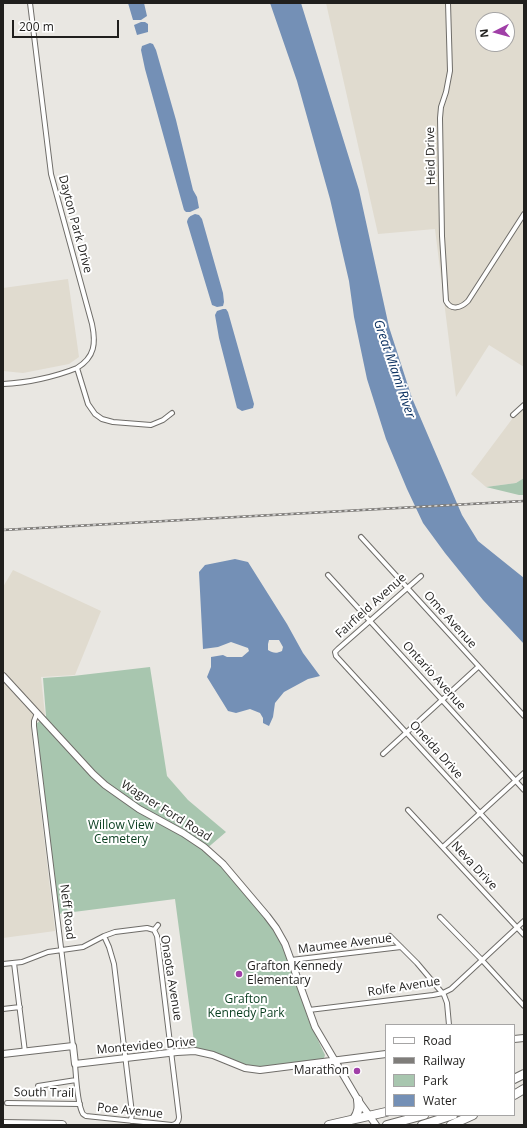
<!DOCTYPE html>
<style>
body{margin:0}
#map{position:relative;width:527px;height:1128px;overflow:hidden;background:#e9e7e2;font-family:"Open Sans",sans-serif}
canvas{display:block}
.frame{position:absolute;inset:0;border:4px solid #201f1d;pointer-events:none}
.legend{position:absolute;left:385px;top:1024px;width:130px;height:92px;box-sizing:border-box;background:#fff;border:1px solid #a6a5a5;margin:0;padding:5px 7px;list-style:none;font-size:12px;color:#201f1d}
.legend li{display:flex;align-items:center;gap:8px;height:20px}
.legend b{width:20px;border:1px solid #a6a5a5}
.north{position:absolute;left:475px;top:12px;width:40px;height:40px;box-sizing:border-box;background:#fff;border:1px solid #a6a5a5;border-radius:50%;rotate:264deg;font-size:11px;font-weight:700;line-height:16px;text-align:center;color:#201f1d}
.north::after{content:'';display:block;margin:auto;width:14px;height:18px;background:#a03fa7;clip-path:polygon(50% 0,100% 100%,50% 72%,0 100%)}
.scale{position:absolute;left:12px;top:20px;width:107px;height:18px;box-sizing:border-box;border:2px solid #201f1d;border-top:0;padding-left:5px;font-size:12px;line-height:14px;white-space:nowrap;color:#201f1d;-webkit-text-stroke:3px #fff;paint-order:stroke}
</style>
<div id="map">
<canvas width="527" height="1128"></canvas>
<div class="frame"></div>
<ul class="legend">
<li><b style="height:5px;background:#fff"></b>Road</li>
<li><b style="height:5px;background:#7f7d7a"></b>Railway</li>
<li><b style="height:11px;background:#a8c6af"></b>Park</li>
<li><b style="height:11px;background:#7490b6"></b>Water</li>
</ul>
<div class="north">N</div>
<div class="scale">200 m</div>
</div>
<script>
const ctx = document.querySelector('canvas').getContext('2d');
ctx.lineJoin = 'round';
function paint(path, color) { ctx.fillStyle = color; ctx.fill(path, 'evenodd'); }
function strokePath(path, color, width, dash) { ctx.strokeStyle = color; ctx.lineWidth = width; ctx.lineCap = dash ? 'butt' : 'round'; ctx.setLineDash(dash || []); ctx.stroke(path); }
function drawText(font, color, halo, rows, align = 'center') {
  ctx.font = font + ' "Open Sans",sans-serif'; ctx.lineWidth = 4; ctx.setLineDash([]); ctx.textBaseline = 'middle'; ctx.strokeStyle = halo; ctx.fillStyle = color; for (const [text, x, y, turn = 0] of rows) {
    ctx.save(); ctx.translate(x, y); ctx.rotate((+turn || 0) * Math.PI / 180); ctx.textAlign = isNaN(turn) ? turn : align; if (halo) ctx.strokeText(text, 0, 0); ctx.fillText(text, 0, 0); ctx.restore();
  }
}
const built = new Path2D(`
 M326,3H524V367L489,345L456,397L435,229L378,234ZM483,20H507V44H483Z
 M68,279L79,357L69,364L23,373L3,371V288Z
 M524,403V478L516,483L486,487L471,474Z
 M13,570L101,611L75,675L41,677L45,715L31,727L55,931L3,938V587Z`);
const green = new Path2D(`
 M524,478V495H519L486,487L516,483Z
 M150,667L167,776L188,800L226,832L205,850L229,874L265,917L273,929L286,954L309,1021L325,1055L324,1058L321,1060L256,1068L195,1049L175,899L58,914L35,730L36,724L46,716L43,678L73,676Z`);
const water = new Path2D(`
 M128,3H144L147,16L141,20H133Z
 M270,3H301L359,190L389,327L412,398L462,515L478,541L524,578V644L483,600L445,553L423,523L407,489L386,439L367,379L354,317L349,281L330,199L297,81Z
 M141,22H145L148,24V32L137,35L134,25Z
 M150,43L153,44L156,50L176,120L193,190L197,197L199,208L190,212H186L184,210L145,69L141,50L142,46Z
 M195,214L199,215L202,219L223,293L224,302L223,306L217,307L212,305L187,222C188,217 190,216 195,214Z
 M223,309H226L228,312L254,404L253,408L242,411L237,408L219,338L215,315L217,311Z
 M235,559L248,562L287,624L303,653L320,676L308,679L284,692L275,703L273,717L269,726L263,723V718L260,713L250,709L236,713L228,711L207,677L211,667V657L223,655L227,657H242L249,651L248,648L231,642L218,647L203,649L199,572L205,565ZM269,640H279L283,647L282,651C276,654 273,653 268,650V644Z`);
const street = new Path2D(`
 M448,3L450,71L446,92L441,107L440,118L442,236L446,301C451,311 461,308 468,301L524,214
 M77,368L88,404L95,414L102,419L113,422L151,425L163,420L172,413
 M3,384C26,383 55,377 77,368C95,357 96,343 92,324L51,174L30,3
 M513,415L524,405
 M361,537L524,716
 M328,575L524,790
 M421,576L338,649L335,652L336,656L524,861
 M37,713L34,721V726L73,1046
 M383,754L478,667
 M408,810L524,935
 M443,847L524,773
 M440,917L481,959L524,1006
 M154,930L158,925
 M104,936L109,947L114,964L132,1113L131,1121
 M390,936L417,963L444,995L447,1003L449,1025
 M291,960L401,947
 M14,963L25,1052
 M3,964L22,962L48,952L83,947L104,936L115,932L147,928L154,930
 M3,1009L20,1007
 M309,1010L433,995L443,993L451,989L524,921
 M75,1064C76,1076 77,1101 82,1112C83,1115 83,1114 86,1116L172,1125C177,1124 179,1121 179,1117L157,936L154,930
 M38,1086L76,1080
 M7,1103L80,1104`);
const secondary = new Path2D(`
 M3,676L93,774L105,785L139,809L183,833L204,847L223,864L267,916L276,928L285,944L315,1027L358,1100L376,1125
 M514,1039L524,1038
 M3,1054L73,1046L75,1064L177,1052L195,1051L213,1055L245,1068L260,1070L386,1054`);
const highway = new Path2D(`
 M514,1079L524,1074
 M514,1095L524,1089
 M354,1119C359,1112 359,1107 358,1100
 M3,1124L62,1125
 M329,1125L386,1112
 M387,1125L424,1115
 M422,1125L453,1115
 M451,1125L473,1115`);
const rail = new Path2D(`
 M3,530L524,501`);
const markers = [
 [239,974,4,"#a03fa7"],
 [357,1071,4,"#a03fa7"]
];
const streetNames = [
 ["Heid Drive",431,156,-91],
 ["Dayton Park Drive",75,224,75],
 ["Fairfield Avenue",371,606,-42],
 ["Ome Avenue",450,620,48],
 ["Ontario Avenue",434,676,48],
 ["Oneida Drive",436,750,48],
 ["Wagner Ford Road",166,811,32],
 ["Neva Drive",474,866,47],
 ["Neff Road",67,912,83],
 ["Maumee Avenue",345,944,-7],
 ["Onaota Avenue",171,978,81],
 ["Rolfe Avenue",404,987,-9],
 ["Montevideo Drive",146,1046,-5],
 ["South Trail",44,1093,1],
 ["Poe Avenue",130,1111,6]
];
const parkNames = [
 ["Willow View",121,826],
 ["Cemetery",121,840],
 ["Grafton",246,1000],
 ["Kennedy Park",246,1014]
];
const poiNames = [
 ["Grafton Kennedy",247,967],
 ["Elementary",247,981],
 ["Marathon",349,1071,"right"]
];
const waterNames = [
 ["Great Miami River",394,369,71]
];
paint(built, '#e0dbcf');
paint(green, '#a8c6af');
paint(water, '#7490b6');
strokePath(street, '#6f6d69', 6);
strokePath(secondary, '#6f6d69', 8);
strokePath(highway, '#6f6d69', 10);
strokePath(street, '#fff', 4);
strokePath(secondary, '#fff', 6);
strokePath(highway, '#fff', 8);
strokePath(rail, '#7f7d7a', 2.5);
strokePath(rail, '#fff', 1, [3]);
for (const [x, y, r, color] of markers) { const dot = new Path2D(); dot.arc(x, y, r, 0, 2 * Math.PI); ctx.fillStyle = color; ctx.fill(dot); strokePath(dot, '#fff', 1.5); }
drawText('12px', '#201f1d', '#fff', streetNames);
drawText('12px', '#083d1e', '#fff', parkNames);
drawText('12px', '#201f1d', '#fff', poiNames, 'left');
drawText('italic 13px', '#0b3161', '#fff', waterNames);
</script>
